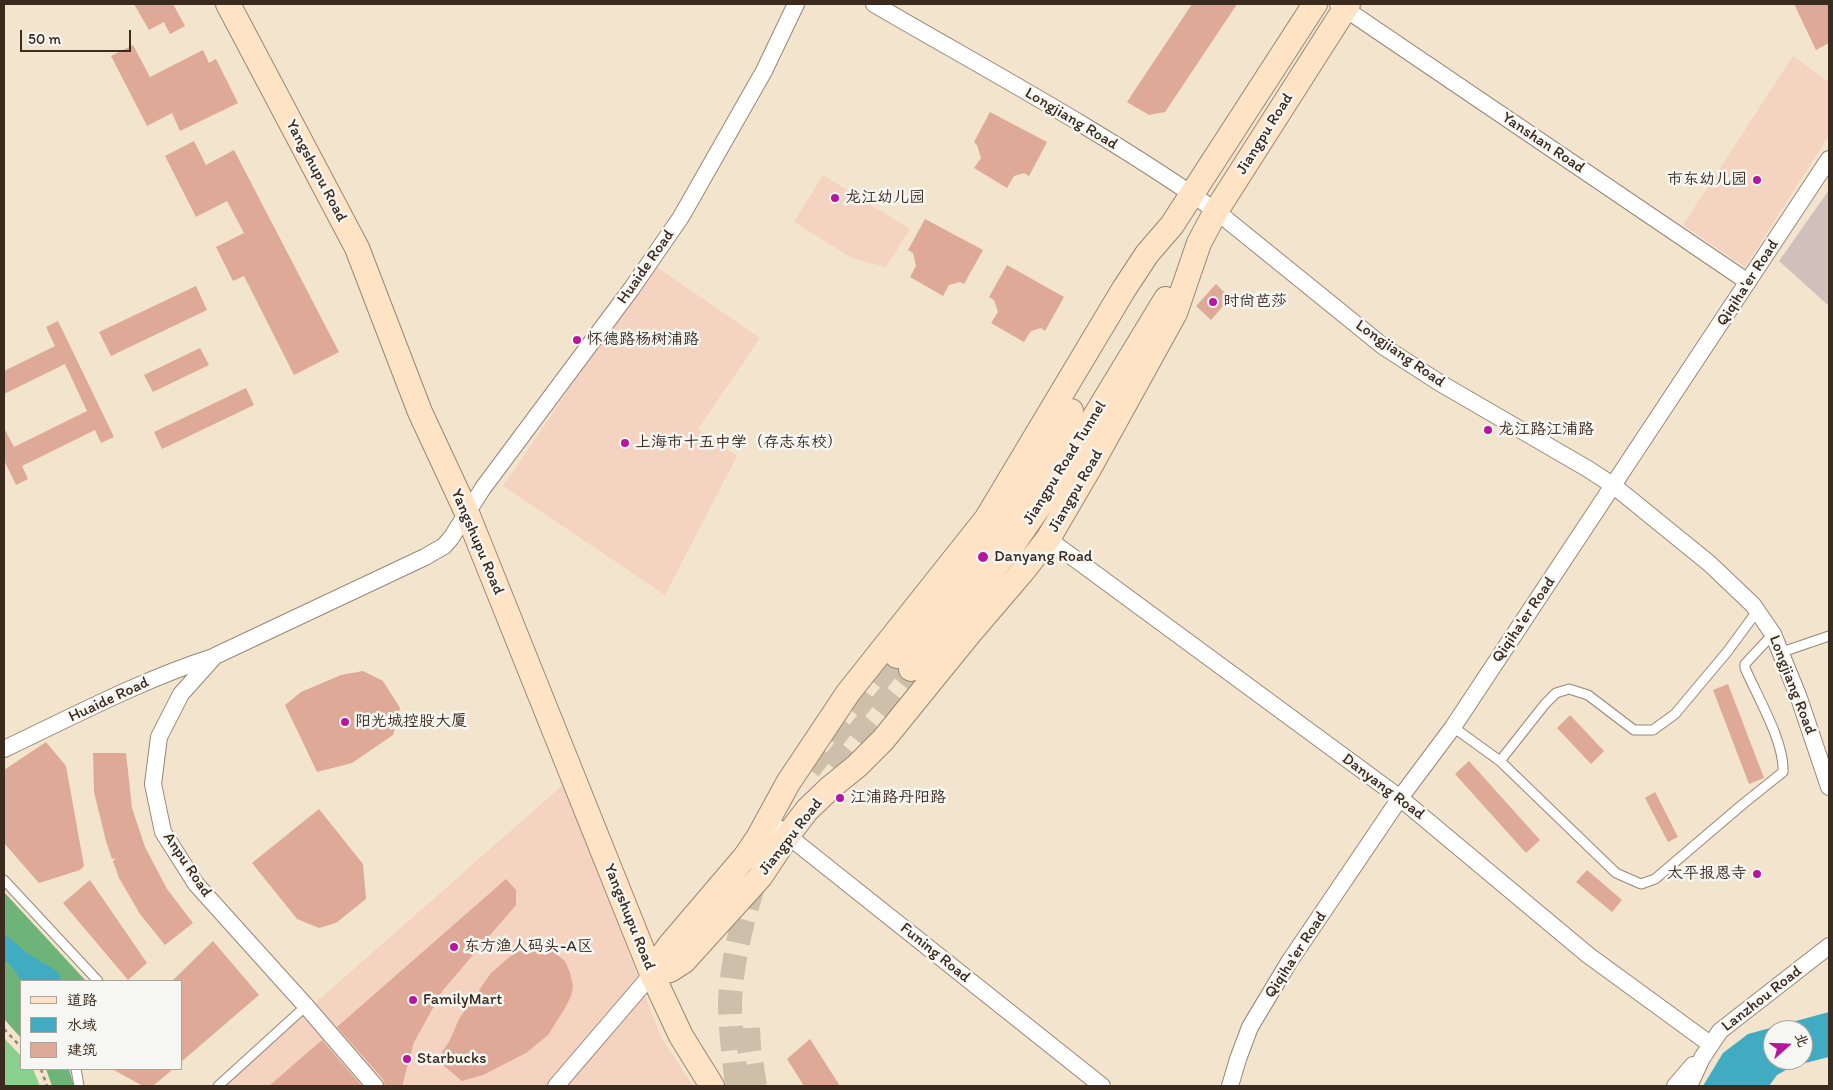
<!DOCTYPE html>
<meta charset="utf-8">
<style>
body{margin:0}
#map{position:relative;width:1833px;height:1090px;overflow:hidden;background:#f3e4cd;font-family:Itim,"LXGW WenKai TC",sans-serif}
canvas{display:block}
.frame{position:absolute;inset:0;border:5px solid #3b2a1e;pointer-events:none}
.legend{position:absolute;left:20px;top:980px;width:162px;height:90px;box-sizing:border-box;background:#f6f6f2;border:1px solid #aba49d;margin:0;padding:6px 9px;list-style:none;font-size:15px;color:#3b2a1e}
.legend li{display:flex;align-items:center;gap:10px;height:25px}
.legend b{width:25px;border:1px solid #aba49d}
.north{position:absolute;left:1763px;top:1020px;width:50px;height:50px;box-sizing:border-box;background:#f6f6f2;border:1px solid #aba49d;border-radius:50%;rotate:70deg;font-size:14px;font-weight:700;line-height:20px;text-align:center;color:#3b2a1e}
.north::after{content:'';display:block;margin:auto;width:18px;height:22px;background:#b5179e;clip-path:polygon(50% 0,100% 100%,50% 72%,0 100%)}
.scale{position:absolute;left:20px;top:30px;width:111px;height:22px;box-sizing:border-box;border:2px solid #3b2a1e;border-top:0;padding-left:6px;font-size:15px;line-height:18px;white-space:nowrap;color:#3b2a1e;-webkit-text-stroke:4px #f6f6f2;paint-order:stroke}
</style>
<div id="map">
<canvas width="1833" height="1090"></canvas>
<div class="frame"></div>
<ul class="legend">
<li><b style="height:6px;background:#fee4c5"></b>道路</li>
<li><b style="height:14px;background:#41acc1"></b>水域</li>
<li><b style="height:14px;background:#dea996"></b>建筑</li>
</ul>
<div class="north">北</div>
<div class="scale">50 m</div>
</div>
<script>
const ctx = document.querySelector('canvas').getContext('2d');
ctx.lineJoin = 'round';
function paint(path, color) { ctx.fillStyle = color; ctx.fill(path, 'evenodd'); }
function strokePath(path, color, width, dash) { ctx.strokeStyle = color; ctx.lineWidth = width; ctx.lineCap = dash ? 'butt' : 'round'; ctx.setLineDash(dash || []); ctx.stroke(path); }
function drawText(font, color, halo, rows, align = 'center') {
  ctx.font = font + ' Itim,"LXGW WenKai TC",sans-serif'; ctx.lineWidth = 5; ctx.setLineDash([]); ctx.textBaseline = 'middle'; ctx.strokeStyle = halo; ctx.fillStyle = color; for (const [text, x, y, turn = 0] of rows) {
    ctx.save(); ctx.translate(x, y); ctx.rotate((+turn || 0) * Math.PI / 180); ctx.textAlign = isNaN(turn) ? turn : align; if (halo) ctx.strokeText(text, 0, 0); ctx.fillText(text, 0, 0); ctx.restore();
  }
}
const built = new Path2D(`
 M1793,56L1829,82V135L1745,267L1683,225Z
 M823,175L910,229L886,267L852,258L794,222Z
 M654,265L760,338L698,429L737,456L665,595L503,486Z
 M564,784L661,1037L693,1086H221Z`);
const industrial = new Path2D(`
 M1829,190V306L1779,261Z`);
const green = new Path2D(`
 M4,1038L21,1056V1069H33L40,1086H4Z`);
const forest = new Path2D(`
 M4,892L86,981H21V1038L4,1019Z
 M46,1069H69L74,1086H52Z`);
const water = new Path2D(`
 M4,933L27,953L57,971L62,981H22L9,963L4,961Z
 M1829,1012V1057L1793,1066L1777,1075L1769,1086H1703L1723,1053L1748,1034ZM1773,1030H1803V1060H1773Z`);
const building = new Path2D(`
 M134,4H173L185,26L170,34L164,22L149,30Z
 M1192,4H1237L1165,112L1149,115L1127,102Z
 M1794,4H1829V43L1816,50Z
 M133,45L150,77L203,50L209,63L216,59L238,103L180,131L172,113L147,126L111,56Z
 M990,112L1047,142L1029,176L1024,173L1014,176L1007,188L974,168L981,158L977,145L974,142Z
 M194,141L206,165L234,150L339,352L294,375L244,276L233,281L216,247L244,233L227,201L196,217L165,156Z
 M925,219L983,250L964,284L960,282L949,285L943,296L910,277L916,266L913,253L908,250Z
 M1007,265L1064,297L1045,331L1041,328L1031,331L1024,342L991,323L998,312L994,300L989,297Z
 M1216,284L1230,298L1211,320L1196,306Z
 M196,286L207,310L111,356L99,332Z
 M58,321L114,437L101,443L95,430L22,466L28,479L16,485L4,460V428L14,447L87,411L65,364L4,394V371L55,346L46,327Z
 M200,348L209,365L153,392L144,375Z
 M246,388L254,405L162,449L154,432Z
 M363,671L383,681L400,708L393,735L352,763L317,772L285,705L301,692L341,675Z
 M1728,684L1764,778L1749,784L1713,690Z
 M1570,715L1604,751L1591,764L1557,728Z
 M46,742L66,766L84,866L80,870L39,883L4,843V770Z
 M93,753H126L132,808L145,847L167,889L193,923L165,945L140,914L119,878L113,861L116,858L112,859L106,841L94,792Z
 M1469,761L1540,840L1526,853L1455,774Z
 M1655,792L1678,837L1668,842L1645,798Z
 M319,809L363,864L366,899L336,923L319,928L297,919L252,863Z
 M1587,870L1622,900L1612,912L1576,882Z
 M506,879L516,890V905L443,990L414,1042L402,1086H385L383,1079L337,1027Z
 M90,880L147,963L128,980L63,903Z
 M213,941L259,995L181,1062V981H172Z
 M533,947L552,951L565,961L570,973L573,986L571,996L565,1008L548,1035L526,1053L483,1075L462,1081L437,1060L450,1040L459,1019L491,973L514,953Z
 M810,1039L840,1086H804L787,1059Z
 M322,1040L362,1086H269Z
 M112,1069H173L153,1086H143Z`);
const secondaryTunnel = new Path2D(`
 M831,766L911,669
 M809,769L897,656
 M748,1028L749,1048L755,1086
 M737,1086C734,1058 730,1029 730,1001C732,960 743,918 755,880`);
const path = new Path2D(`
 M4,1029L21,1047
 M41,1069L47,1086`);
const service = new Path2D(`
 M1758,610L1727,652L1675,714L1653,730H1634L1588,695L1569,689L1556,693L1545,704L1500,761L1616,873L1641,884L1655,879L1743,804L1783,772C1785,743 1757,696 1745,668V664L1773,634
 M1782,652L1829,636
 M1453,727L1500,761
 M4,880L98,981
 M76,1069L79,1086
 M218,1086L306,1006`);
const minor = new Path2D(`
 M874,4C989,71 1107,134 1216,211L1384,347L1440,383L1588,469L1614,486L1710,564L1753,605L1773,634L1799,698L1829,787
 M1338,4L1748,282
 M1048,539L1400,798L1588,955L1710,1044
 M4,749C72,717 141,680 213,657
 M768,820L1102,1086
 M375,1086L306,1006L196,884L163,832L153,784L159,737L181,694L215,656L425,557L444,546L451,538L483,488L632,288L681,217L764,71L796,4
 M556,1086L652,974
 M1230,1086L1238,1059L1250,1027L1289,962L1400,798L1453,727L1829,159
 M1675,1086L1693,1065
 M1689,1086L1702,1058L1720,1031L1829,946`);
const secondary = new Path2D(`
 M228,4L357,248L420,412L467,513L652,974L681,1036L712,1086
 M897,656L1000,532L1028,489L1071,411
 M911,669L1012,546L1047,495L1166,299
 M652,974L670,970L684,961L760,877L788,835L807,810L831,787L857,766L883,740L969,634L1022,572L1048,539L1090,467L1175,313L1199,243L1216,211L1348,4
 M652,974L659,960L670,945L745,857L758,838L788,783L848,693L987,518L1124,289L1147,254L1172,225L1315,4`);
const markers = [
 [1757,180,5,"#b5179e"],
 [835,198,5,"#b5179e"],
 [1213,302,5,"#b5179e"],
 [577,340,5,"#b5179e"],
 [1488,430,5,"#b5179e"],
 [625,443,5,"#b5179e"],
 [983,557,6,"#b5179e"],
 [345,722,5,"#b5179e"],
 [840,798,5,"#b5179e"],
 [1757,874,5,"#b5179e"],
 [454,947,5,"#b5179e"],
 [413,1000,5,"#b5179e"],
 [407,1059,5,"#b5179e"]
];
const streetNames = [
 ["Longjiang Road",1071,119,31],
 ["Jiangpu Road",1265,134,-58],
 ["Yanshan Road",1543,143,34],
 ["Yangshupu Road",316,171,62],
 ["Huaide Road",646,267,-55],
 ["Qiqiha'er Road",1748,283,-57],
 ["Longjiang Road",1400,354,35],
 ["Jiangpu Road Tunnel",1065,463,-58],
 ["Jiangpu Road",1076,491,-60],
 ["Yangshupu Road",477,542,67],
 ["Qiqiha'er Road",1524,620,-56],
 ["Longjiang Road",1792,685,69],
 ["Huaide Road",109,700,-25],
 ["Danyang Road",1383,787,37],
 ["Jiangpu Road",791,837,-52],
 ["Anpu Road",187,865,56],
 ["Yangshupu Road",629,917,68],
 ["Funing Road",935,953,39],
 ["Qiqiha'er Road",1296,955,-57],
 ["Lanzhou Road",1762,999,-38]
];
const poiNames = [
 ["市东幼儿园",1747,180,"right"],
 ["龙江幼儿园",845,198],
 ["时尚芭莎",1223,302],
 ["怀德路杨树浦路",587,340],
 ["龙江路江浦路",1498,430],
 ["上海市十五中学（存志东校）",635,443],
 ["Danyang Road",994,557],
 ["阳光城控股大厦",355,722],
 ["江浦路丹阳路",850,798],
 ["太平报恩寺",1747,874,"right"],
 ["东方渔人码头-A区",464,947],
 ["FamilyMart",423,1000],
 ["Starbucks",417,1059]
];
paint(built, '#f4d3c1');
paint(industrial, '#d0c0bc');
paint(green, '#89d18d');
paint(forest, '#6eb378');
paint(water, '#41acc1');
paint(building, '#dea996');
strokePath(secondaryTunnel, '#cebfaa', 24, [24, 12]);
strokePath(service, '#978776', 11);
strokePath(minor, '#978776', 18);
strokePath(secondary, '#978776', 26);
strokePath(path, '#978776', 2.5, [4, 4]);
strokePath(service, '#fff', 9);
strokePath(minor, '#fff', 16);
strokePath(secondary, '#fee4c5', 24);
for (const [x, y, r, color] of markers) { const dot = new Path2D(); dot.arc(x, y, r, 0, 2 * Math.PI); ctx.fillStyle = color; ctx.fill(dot); strokePath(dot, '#f6f6f2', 2); }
drawText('16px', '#3b2a1e', '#f6f6f2', streetNames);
drawText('16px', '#3b2a1e', '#f6f6f2', poiNames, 'left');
</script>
